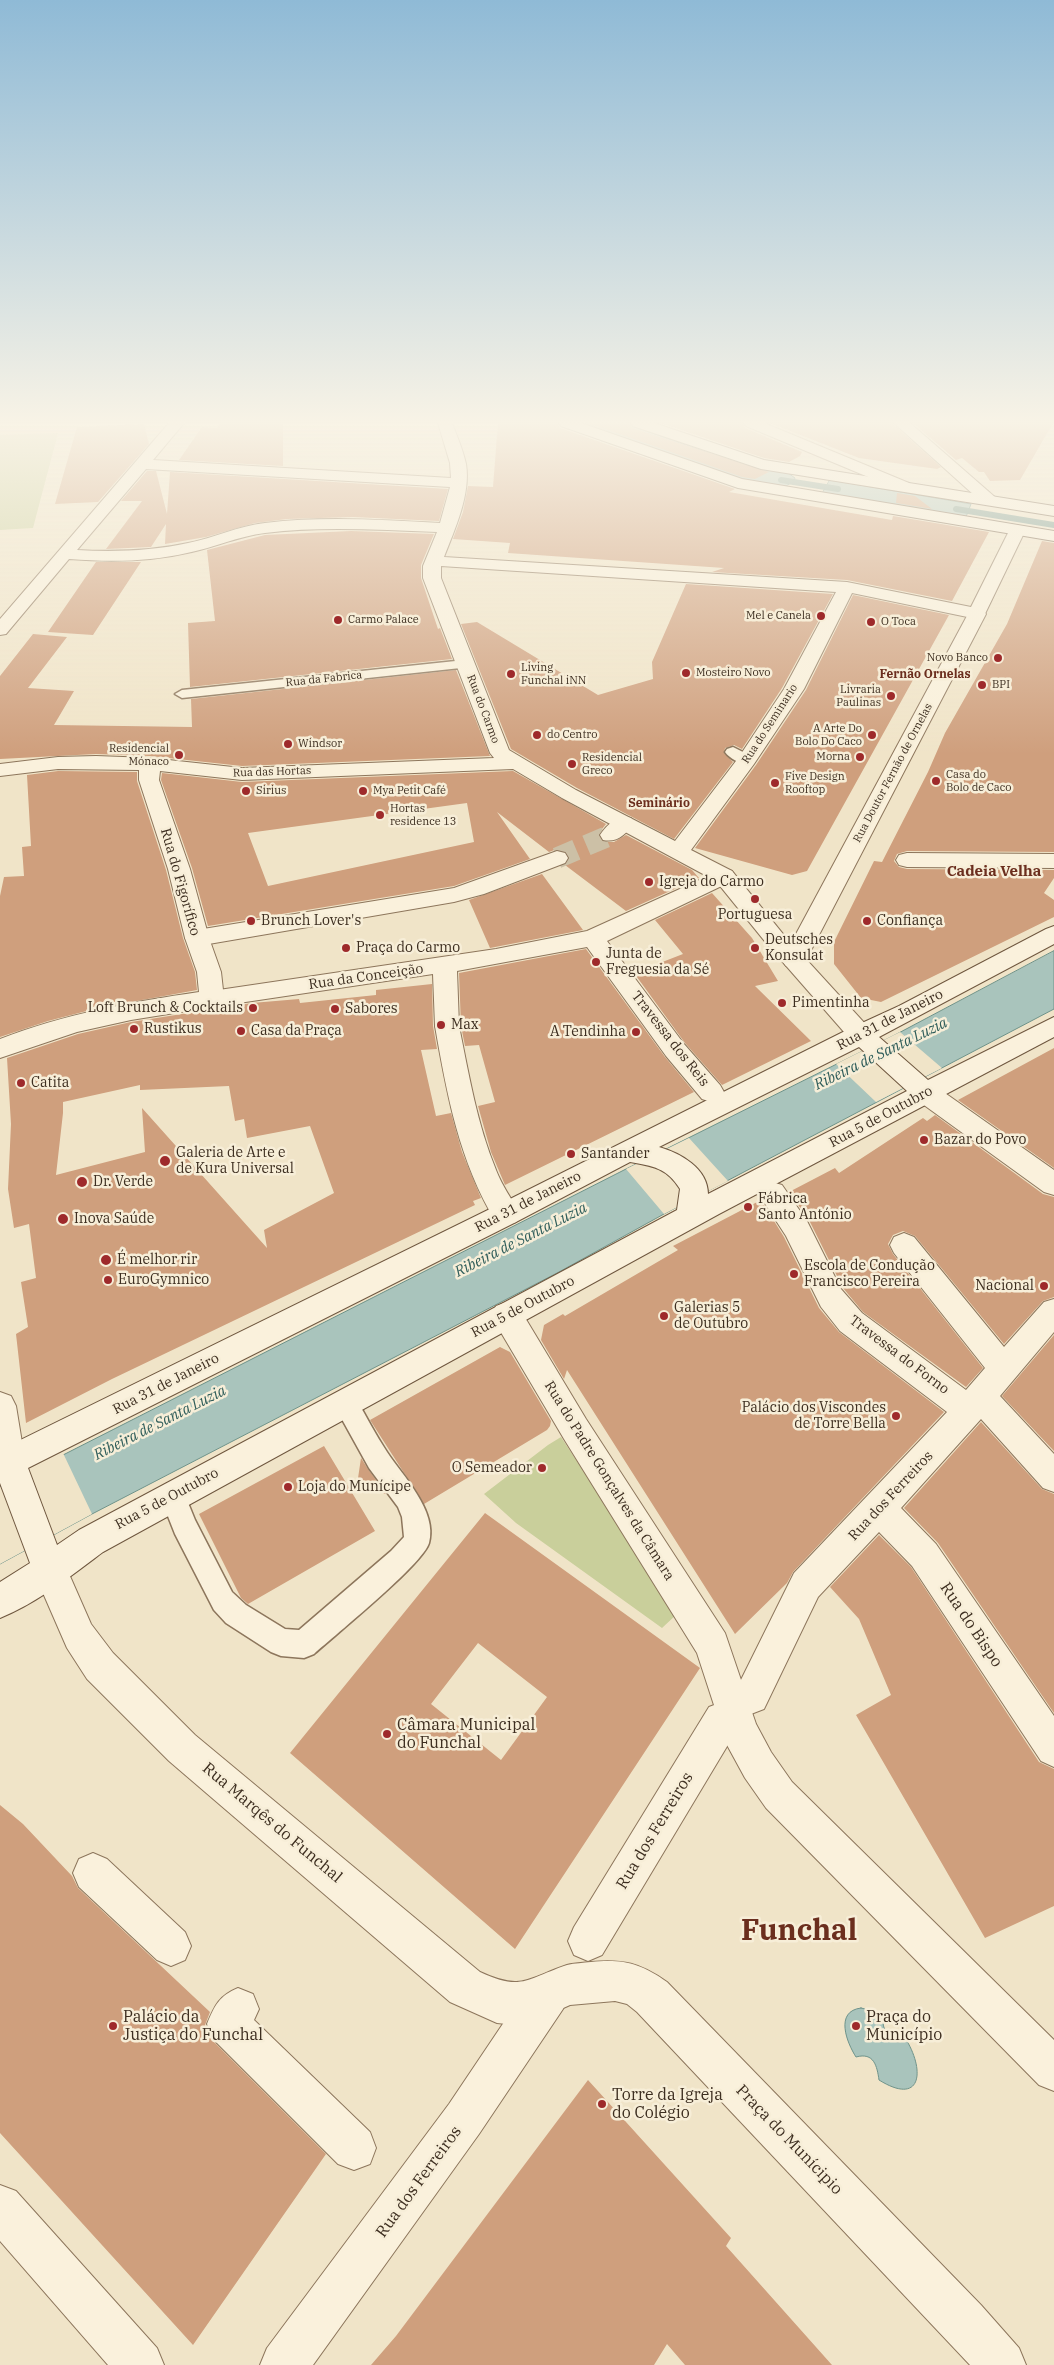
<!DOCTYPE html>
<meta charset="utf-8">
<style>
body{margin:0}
canvas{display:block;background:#f0e4c8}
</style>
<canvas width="1054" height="2365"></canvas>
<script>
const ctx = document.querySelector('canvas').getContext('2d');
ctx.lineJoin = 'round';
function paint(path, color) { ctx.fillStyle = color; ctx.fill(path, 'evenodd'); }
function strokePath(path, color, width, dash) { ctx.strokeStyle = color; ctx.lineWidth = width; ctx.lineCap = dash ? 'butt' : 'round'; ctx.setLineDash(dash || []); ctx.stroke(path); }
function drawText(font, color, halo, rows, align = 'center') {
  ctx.font = font + ' "IBM Plex Serif",serif'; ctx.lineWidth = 5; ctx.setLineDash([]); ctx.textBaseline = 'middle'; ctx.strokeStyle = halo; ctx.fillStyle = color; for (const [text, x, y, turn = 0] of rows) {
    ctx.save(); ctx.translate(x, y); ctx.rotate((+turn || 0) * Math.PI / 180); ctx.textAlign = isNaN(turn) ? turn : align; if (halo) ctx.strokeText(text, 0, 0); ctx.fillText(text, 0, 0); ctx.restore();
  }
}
const green = new Path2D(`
 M58,433L33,528L0,530V435Z
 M561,1437L677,1614L662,1628L516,1523L484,1494L548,1445Z`);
const water = new Path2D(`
 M578,423H624L748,467L788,473L795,478L794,481L786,486H779L740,479Z
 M830,480L971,504L966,517L822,494Z
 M1054,951V1009L664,1214L559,1272L92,1514L0,1564V1487L626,1169L893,1036Z
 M861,2008L873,2011L883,2018C882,2030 888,2036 897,2042L907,2041C925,2072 921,2106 879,2080C877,2066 874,2052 856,2057C847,2043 834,2011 861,2008Z`);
const pier = new Path2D(`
 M900,1032L942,1068L876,1102L836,1064Z
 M689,1138L728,1181L664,1214L626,1169Z
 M63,1453L92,1514L0,1564V1487Z`);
const stream = new Path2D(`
 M781,480L838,489
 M956,509L1054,525`);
const building = new Path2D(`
 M220,423H283V466L179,460L202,427L217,428Z
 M498,423H557L560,428L735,489L729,492L892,520L893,516L989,532L952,601L847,580L712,572L724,568L508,553L510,543L453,539L463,512L468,486L493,487Z
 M588,423H629L632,428L769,472L755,479L742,477Z
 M661,423H742L745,428L802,452L800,456L789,462L764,458Z
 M770,423H892L941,467L937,469L859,458Z
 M913,423H1053L1020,480L990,481L984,472H979L962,458L956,460Z
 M144,424L149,444L98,502L55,504L77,427Z
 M147,471H156L167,514L170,472L448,489L439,521L353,517L287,519L255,523L206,537L165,544L166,524L151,547L106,549L142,501H121Z
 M897,493L915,496L932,509L896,503Z
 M351,531L434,534L421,565V578L438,629L440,628L452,659L190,687L188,623L215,621L207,550L265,535Z
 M1042,541L1054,543V852L907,851L897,854L894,861L899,867L907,869L1054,870V878L1044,893L1054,900V917L881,1002L861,998L834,964V942L874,861L882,862L928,772L945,733L1007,624Z
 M96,562H141L93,635L48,632Z
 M686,584L833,594L782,688L742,749L734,745L725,748L724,753L733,762L674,839L577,788L511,749L461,624L477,622L598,695L653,679L652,662Z
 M853,595L949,615L807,871L792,875L695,848L756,765L806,690Z
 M33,634L67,637L28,688L74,691L54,725L192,727L191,699L456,670L490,756L242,766L150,756L96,754L0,759V676Z
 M58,771L137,772V781L166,870L183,938L195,972L197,990L98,1008L48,1021L0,1037V896L4,877L24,876L22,847L31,846L27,775Z
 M513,771L606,824L598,834L603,842H614L626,835L692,870L699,878L626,911L565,865L570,859L567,852L557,849L549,852L497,812L530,859L454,886L208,926L192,868L161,780L162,773L242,782ZM467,803L474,842L268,886L248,833Z
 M542,874L583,930L490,948L469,900Z
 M712,893L752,938L778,981L755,986L811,1041L722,1085L685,1043L634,973L683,954L655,920Z
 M586,949L665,1057L694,1092L505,1185L491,1152L478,1106L495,1102L479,1045L465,1046L461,1026L459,973Z
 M432,984L433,1026L437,1049L421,1050L436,1116L451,1113L462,1152L481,1198L473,1201L475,1205L112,1379L26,1423L16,1334L28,1327L21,1282L36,1278L29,1224L14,1228L8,1189L11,1124L7,1058L78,1034L131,1022L252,1003L299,999L300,1003L376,995V990ZM140,1085V1090L229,1086L235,1121L244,1119L247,1138L310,1126L334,1193L264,1230L267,1248L142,1108L145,1152L56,1175L63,1113V1102Z
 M1054,1048V1168L958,1100Z
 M935,1115L1043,1194L1054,1197V1297L1043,1301L1004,1344L915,1236L903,1231L893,1235L888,1244L893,1254L983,1368L966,1387L863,1312L843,1288L809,1220L789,1192L835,1168L839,1173L923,1118L927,1121Z
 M761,1200L784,1237L819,1308L839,1332L944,1412L793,1572L787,1583L735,1634L567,1370L564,1379L541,1340L544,1325L563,1314L565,1316L678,1250L673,1246Z
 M1054,1335V1451L1002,1396Z
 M500,1347L510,1352L551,1421L550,1426L547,1430L424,1504L370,1420Z
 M981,1422L1042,1489L1054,1494V1713L938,1543L904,1508Z
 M324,1446L375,1531L248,1604L241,1598L199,1514Z
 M361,1458L368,1469L386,1494L357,1485Z
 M485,1513L700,1668L515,1949L290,1753ZM478,1643L547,1697L501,1760L431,1704Z
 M879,1535L911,1567L1039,1762L1054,1769V1906L985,1938L856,1715L891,1695L859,1619L830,1587Z
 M0,1805L23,1824L72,1876L78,1888L210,2012L205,2025L212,2040L326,2154L193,2345L0,2133Z
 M588,2080L731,2238L726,2246L832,2365H685L667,2344L654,2365H371L396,2336Z`);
const pedestrianTunnel = new Path2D(`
 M557,858L611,835`);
const service = new Path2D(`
 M465,660L470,661L472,664L470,667L182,698L175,694L182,690Z
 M733,747L753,757L755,760L753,763C743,766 731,760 725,752L727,749Z
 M345,1392L354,1395C365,1414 375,1434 387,1452C402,1475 438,1511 429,1543C423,1564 335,1635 314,1654L304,1658L281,1656L271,1652L226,1623L214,1610L175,1534L160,1496L164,1488L173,1484L182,1488L195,1520L232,1592L246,1605L285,1629L299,1630L391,1551L404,1537L402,1517L398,1507L369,1468L333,1403L336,1395Z`);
const pedestrian = new Path2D(`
 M977,609L983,610L986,614L806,960L802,966L794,968L786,966L782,960L968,614L971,610Z
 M623,817L631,818L634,823C626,834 618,843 603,840L600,835C606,826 613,819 623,817Z
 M557,851L565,853L568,858L565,863L484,894L454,902L197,946L189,943L185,938L189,933L197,930L454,888Z
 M907,853L1054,854V868L907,867L899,865L896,860L899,855Z
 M724,869L732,871L735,876L732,881L607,941L684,1044L720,1085L724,1092L720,1099L711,1102L702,1099L666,1056L587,947L457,971L459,1026L456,1032L447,1035L438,1032L435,1026L433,974L212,1007L203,1005L200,999L203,993L212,991L496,949L587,931Z
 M772,1182L782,1185L807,1221L841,1289L862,1313L966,1390L985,1368L894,1253L890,1245L894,1237L904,1233L914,1237L1004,1347L1044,1302L1054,1299V1332L1000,1396L1054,1454V1492L1043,1488L981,1419L901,1508L936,1544L1054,1716V1767L1041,1761L912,1566L879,1532L818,1597L764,1709L751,1714L738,1709L733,1696L794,1573L947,1412L840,1331L821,1307L786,1236L758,1193L762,1185Z
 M722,1702L735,1707L740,1720L735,1733L602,1955L588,1961L574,1955L568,1941L574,1927L709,1707Z
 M93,1853L107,1859L185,1932L191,1946L185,1960L171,1966L157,1960L79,1887L73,1873L79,1859Z
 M238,1988L253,1994L259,2009L254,2020L370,2132L376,2148L370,2164L354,2170L338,2164L213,2039L207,2024C215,2005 219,1996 238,1988Z`);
const minor = new Path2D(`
 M169,423H184L153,460L451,478L450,463L438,423H452C457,436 463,450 466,464C471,494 455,529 444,557L847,582L971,607L1009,531L1011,528H1023L1025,531L983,618L977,619L852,593L804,689L754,764L691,850L732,871L783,934L869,1028L872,1034L869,1040L860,1043L851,1040L767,944L716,881L562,798L513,769L242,780L160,771L159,780L190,869L209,938L221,972L224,999L221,1005L212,1007L131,1020L77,1032L0,1058V1039C64,1014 131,1002 199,992L197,972L185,938L168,869L139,780V770L58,769L0,776V764L58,757L96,756L150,758L242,768L494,758L490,753L423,578V566L437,532C380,530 322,526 265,533C239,536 213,548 187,553C149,562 109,562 69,559L6,634L0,635V619ZM146,469L450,487L440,523C382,520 323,516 265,523C238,526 214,538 188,543C152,551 114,552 77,550ZM441,566L836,592L784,689L739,757L675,841L576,790L509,750L441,578Z
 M744,423H764L909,483L911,486L909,489H897L746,426Z
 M894,423H910L996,498L998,501L996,504H984Z
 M447,1017L456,1020L459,1026C469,1075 477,1124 496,1170C502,1186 512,1199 520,1214L516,1222L506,1225L496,1222C459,1161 447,1095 435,1026L438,1020Z
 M926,1083L935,1086L1054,1170V1195L1044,1192L917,1100L913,1093L917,1086Z
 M507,1302L518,1306L586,1419L725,1633L756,1724L771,1752L792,1782L1054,2040V2091L1039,2085L766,1808L745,1778L727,1745L697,1653L564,1439L496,1324L492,1315L496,1306Z
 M0,1392L11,1396L16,1406L25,1461L20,1471L9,1476L0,1472Z
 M548,1973L563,1979L569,1994L563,2009L479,2134L313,2365H260L267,2348L449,2104L533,1979Z
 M0,2185L16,2191L157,2348L164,2365H108L0,2241Z`);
const tertiary = new Path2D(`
 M50,1554L62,1558L91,1624L113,1653L195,1735L480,1972C522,1992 528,1978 567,1965C575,1963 583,1963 591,1962C623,1959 640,1963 667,1982L981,2305L1019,2348L1026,2365H970L637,2012L627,2004L615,2001L570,2005L532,2022L516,2025L497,2023L450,2002L169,1761L87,1679L67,1648L33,1570L38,1558Z`);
const secondary = new Path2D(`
 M559,423H581L742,479L1054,531V541L738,488L561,426Z
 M631,423H654L764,460L1054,506V516L761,469L633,426Z
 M1054,926V944L879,1037L928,1080L1054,1017V1037L719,1214L103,1552C71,1576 37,1603 0,1618V1582L30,1563L0,1483V1450L496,1206L851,1028L899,1006L1046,929ZM859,1047L907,1091L708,1194C708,1168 680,1153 659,1147ZM630,1162C653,1166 667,1168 680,1189L677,1210L79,1530L57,1545L28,1468L516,1222Z`);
const markers = [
 [821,616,5,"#9e2a2b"],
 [338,620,5,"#9e2a2b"],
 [871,622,5,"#9e2a2b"],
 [998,658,5,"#9e2a2b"],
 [686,673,5,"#9e2a2b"],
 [511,674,5,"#9e2a2b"],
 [982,685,5,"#9e2a2b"],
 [891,696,5,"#9e2a2b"],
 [537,735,5,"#9e2a2b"],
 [872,735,5,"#9e2a2b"],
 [288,744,5,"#9e2a2b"],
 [179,755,5,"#9e2a2b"],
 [860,757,5,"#9e2a2b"],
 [572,764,5,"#9e2a2b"],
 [936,781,5,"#9e2a2b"],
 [775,783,5,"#9e2a2b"],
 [246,791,5,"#9e2a2b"],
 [363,791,5,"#9e2a2b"],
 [380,815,5,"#9e2a2b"],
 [649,882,5,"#9e2a2b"],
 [755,899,5,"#9e2a2b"],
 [251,921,5,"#9e2a2b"],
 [867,921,5,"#9e2a2b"],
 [346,948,5,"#9e2a2b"],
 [755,948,5,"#9e2a2b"],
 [596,962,5,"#9e2a2b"],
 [782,1003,5,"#9e2a2b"],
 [253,1008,5,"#9e2a2b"],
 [335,1009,5,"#9e2a2b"],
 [441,1025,5,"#9e2a2b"],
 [134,1029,5,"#9e2a2b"],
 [241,1031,5,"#9e2a2b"],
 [636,1032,5,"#9e2a2b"],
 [21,1083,5,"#9e2a2b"],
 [924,1140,5,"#9e2a2b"],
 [571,1154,5,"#9e2a2b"],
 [165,1161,6,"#9e2a2b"],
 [82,1182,6,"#9e2a2b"],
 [748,1207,5,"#9e2a2b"],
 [63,1219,6,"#9e2a2b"],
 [106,1260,6,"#9e2a2b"],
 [794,1274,5,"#9e2a2b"],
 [108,1280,5,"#9e2a2b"],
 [1044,1286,5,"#9e2a2b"],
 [664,1316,5,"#9e2a2b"],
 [896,1416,5,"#9e2a2b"],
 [542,1468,5,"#9e2a2b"],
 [288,1487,5,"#9e2a2b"],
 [387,1734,5,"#9e2a2b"],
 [113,2026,5,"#9e2a2b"],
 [856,2026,5,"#9e2a2b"],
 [602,2104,5,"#9e2a2b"]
];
const farPoinames = [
 ["Mel e Canela",811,616,"right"],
 ["Carmo Palace",348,620],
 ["O Toca",881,622],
 ["Novo Banco",988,658,"right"],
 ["Living",521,668],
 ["Funchal iNN",521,681],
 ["Mosteiro Novo",696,673],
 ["BPI",992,685],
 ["Livraria",881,690,"right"],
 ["Paulinas",881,703,"right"],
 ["A Arte Do",862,729,"right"],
 ["Bolo Do Caco",862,742,"right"],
 ["do Centro",547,735],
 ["Windsor",298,744],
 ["Residencial",169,749,"right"],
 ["Mónaco",169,762,"right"],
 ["Morna",850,757,"right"],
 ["Residencial",582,758],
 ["Greco",582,771],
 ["Casa do",946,775],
 ["Bolo de Caco",946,788],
 ["Five Design",785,777],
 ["Rooftop",785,790],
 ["Sirius",256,791],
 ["Mya Petit Café",373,791],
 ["Hortas",390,809],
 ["residence 13",390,822]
];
const farStreetnames = [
 ["Rua da Fabrica",324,679,-6],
 ["Rua do Carmo",483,709,69],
 ["Rua do Seminario",770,724,-57],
 ["Rua das Hortas",272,772,-2],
 ["Rua Doutor Fernão de Ornelas",893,773,-62]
];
const farNeighbourhoodnames = [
 ["Fernão Ornelas",925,675],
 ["Seminário",659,804]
];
const streetNames = [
 ["Rua do Figorífico",180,882,74],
 ["Rua da Conceição",366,977,-8],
 ["Rua 31 de Janeiro",890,1020,-27],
 ["Travessa dos Reis",670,1039,52],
 ["Rua 5 de Outubro",881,1117,-28],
 ["Rua 31 de Janeiro",528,1202,-27],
 ["Rua 5 de Outubro",523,1307,-28],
 ["Travessa do Forno",899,1355,37],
 ["Rua 31 de Janeiro",166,1384,-27],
 ["Rua do Padre Gonçalves da Câmara",609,1481,58],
 ["Rua dos Ferreiros",891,1496,-47],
 ["Rua 5 de Outubro",167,1499,-28]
];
const poiNames = [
 ["Igreja do Carmo",659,882],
 ["Portuguesa",755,915,"center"],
 ["Brunch Lover's",261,921],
 ["Confiança",877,921],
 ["Deutsches",765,940],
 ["Konsulat",765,956],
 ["Praça do Carmo",356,948],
 ["Junta de",606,954],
 ["Freguesia da Sé",606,970],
 ["Pimentinha",792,1003],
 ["Loft Brunch & Cocktails",243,1008,"right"],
 ["Sabores",345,1009],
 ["Max",451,1025],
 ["Rustikus",144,1029],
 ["Casa da Praça",251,1031],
 ["A Tendinha",626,1032,"right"],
 ["Catita",31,1083],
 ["Bazar do Povo",934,1140],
 ["Galeria de Arte e",176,1153],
 ["de Kura Universal",176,1169],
 ["Santander",581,1154],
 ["Dr. Verde",93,1182],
 ["Fábrica",758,1199],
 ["Santo António",758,1215],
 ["Inova Saúde",74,1219],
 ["É melhor rir",117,1260],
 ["Escola de Condução",804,1266],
 ["Francisco Pereira",804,1282],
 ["EuroGymnico",118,1280],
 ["Nacional",1034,1286,"right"],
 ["Galerias 5",674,1308],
 ["de Outubro",674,1324],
 ["Palácio dos Viscondes",886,1408,"right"],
 ["de Torre Bella",886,1424,"right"],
 ["O Semeador",532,1468,"right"],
 ["Loja do Munícipe",298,1487]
];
const neighbourhoodNames = [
 ["Cadeia Velha",994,872]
];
const waterNames = [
 ["Ribeira de Santa Luzia",881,1054,-26],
 ["Ribeira de Santa Luzia",521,1240,-27],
 ["Ribeira de Santa Luzia",160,1423,-27]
];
const nearStreetnames = [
 ["Rua do Bispo",971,1625,56],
 ["Rua Marqês do Funchal",272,1823,40],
 ["Rua dos Ferreiros",655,1831,-59],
 ["Praça do Munícipio",789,2140,46],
 ["Rua dos Ferreiros",419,2182,-54]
];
const nearPoinames = [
 ["Câmara Municipal",397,1725],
 ["do Funchal",397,1743],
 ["Palácio da",123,2017],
 ["Justiça do Funchal",123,2035],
 ["Praça do",866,2017],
 ["Município",866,2035],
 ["Torre da Igreja",612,2095],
 ["do Colégio",612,2113]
];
const nearTownnames = [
 ["Funchal",799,1932]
];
paint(green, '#c9cf9b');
paint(water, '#a9c4bc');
strokePath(water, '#6f938a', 1);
paint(pier, '#f0e4c8');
strokePath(stream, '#6f938a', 6);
paint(building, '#cf9f7d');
strokePath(pedestrianTunnel, '#ccc0a6', 21, [21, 11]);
strokePath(service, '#8d765c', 3);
strokePath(pedestrian, '#8d765c', 2);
strokePath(minor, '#8d765c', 2);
strokePath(tertiary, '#8d765c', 2);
strokePath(secondary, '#6f573f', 2);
paint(service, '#faf1dc');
paint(pedestrian, '#faf1dc');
paint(minor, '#faf1dc');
paint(tertiary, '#faf1dc');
paint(secondary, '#faf1dc');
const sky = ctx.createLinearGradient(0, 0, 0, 754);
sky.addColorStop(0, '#8fbad6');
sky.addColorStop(0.56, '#f8f3e6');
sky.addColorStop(1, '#f8f3e600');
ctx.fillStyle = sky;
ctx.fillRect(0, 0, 1054, 754);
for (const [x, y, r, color] of markers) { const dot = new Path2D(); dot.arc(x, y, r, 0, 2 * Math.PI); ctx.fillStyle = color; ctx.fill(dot); strokePath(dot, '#f7eed8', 2); }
drawText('11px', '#3d2e20', '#f7eed8', farPoinames, 'left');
drawText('11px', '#3d2e20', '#f7eed8', farStreetnames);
drawText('bold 12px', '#6b2e1e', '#f7eed8', farNeighbourhoodnames);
drawText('14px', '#3d2e20', '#f7eed8', streetNames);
drawText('14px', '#3d2e20', '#f7eed8', poiNames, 'left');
drawText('bold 15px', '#6b2e1e', '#f7eed8', neighbourhoodNames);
drawText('italic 15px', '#2f5d5a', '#f7eed8', waterNames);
drawText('16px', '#3d2e20', '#f7eed8', nearStreetnames);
drawText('16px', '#3d2e20', '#f7eed8', nearPoinames, 'left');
drawText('bold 29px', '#6b2e1e', '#f7eed8', nearTownnames);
</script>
